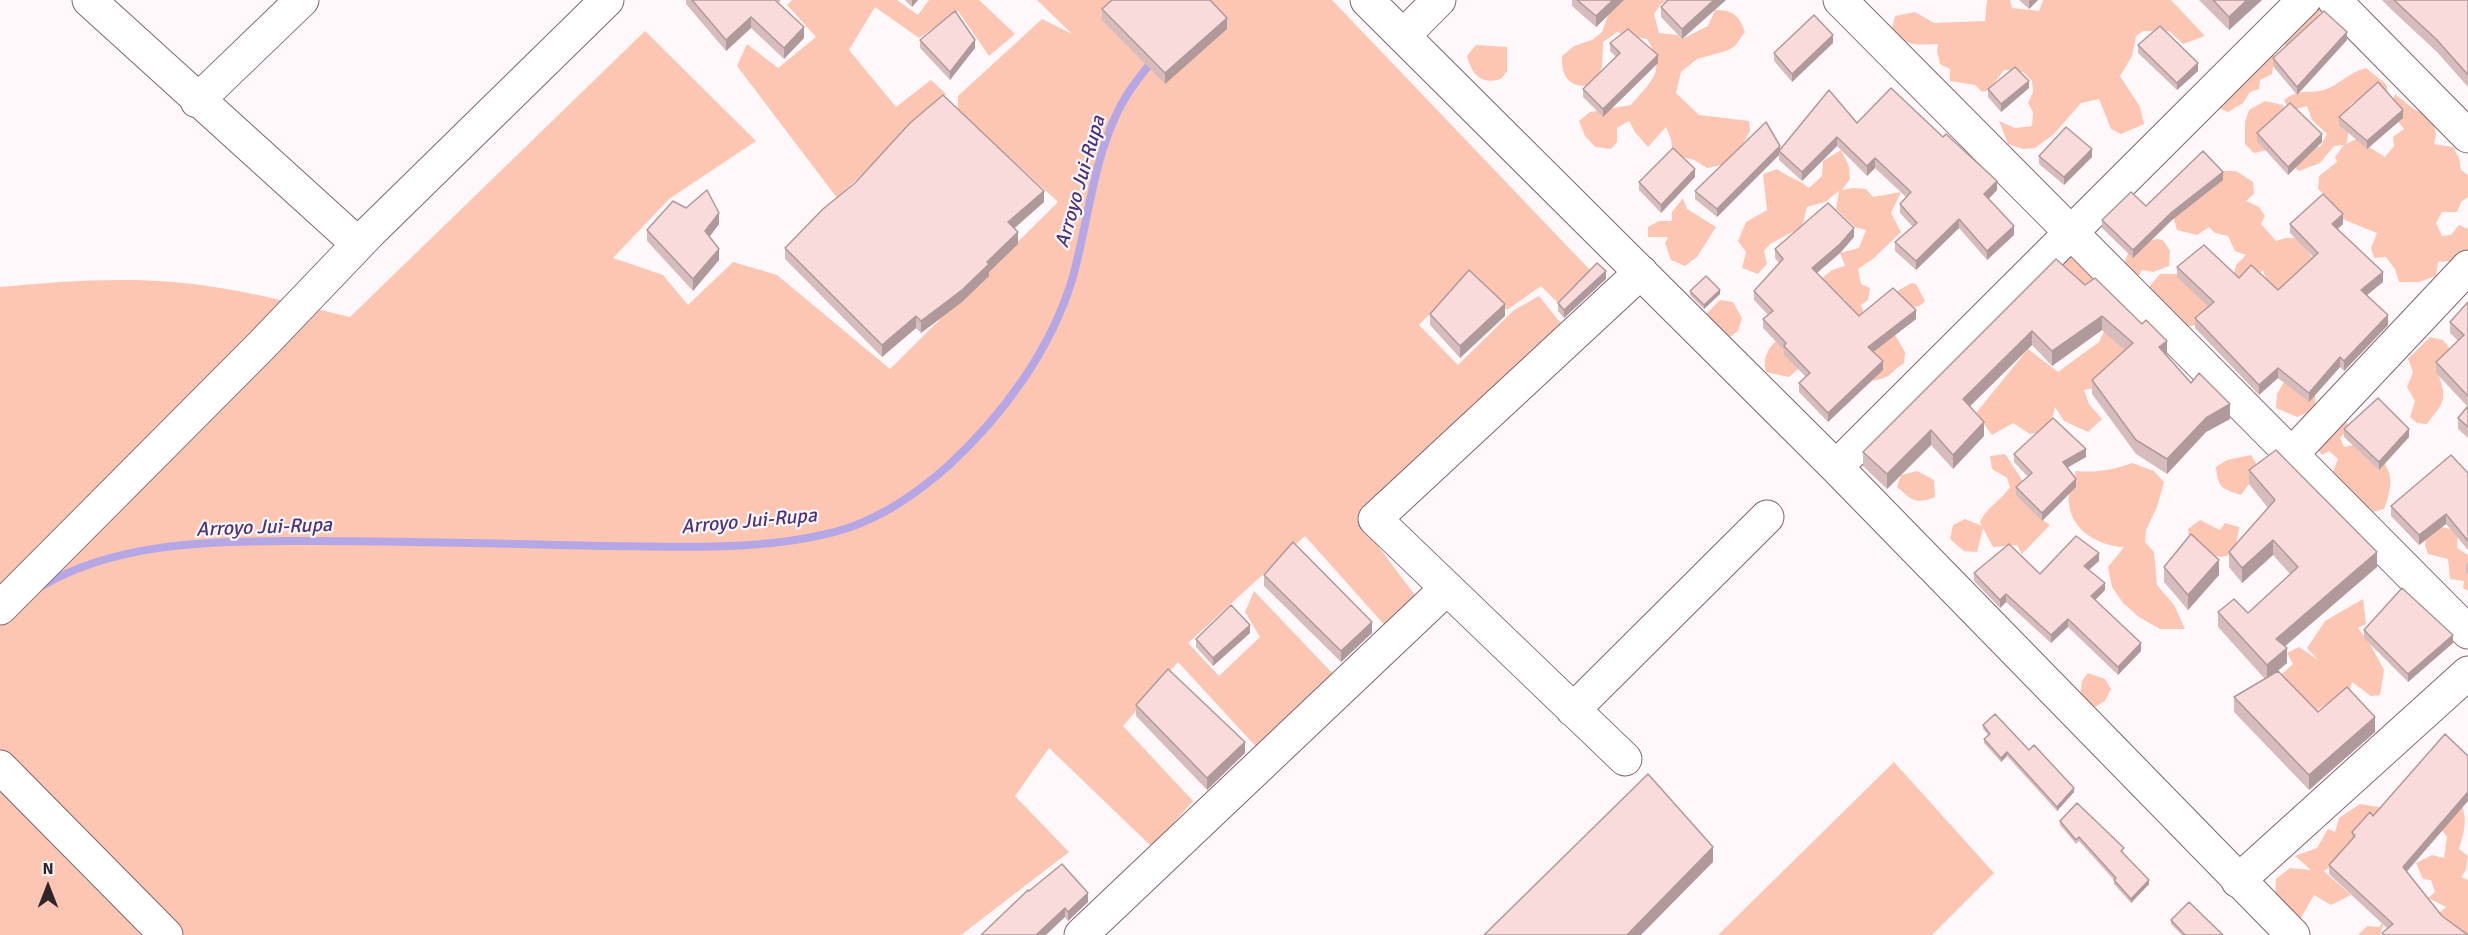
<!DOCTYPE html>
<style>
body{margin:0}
#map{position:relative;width:2468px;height:935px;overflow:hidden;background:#fff8fb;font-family:Signika,sans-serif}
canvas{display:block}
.north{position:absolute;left:18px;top:857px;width:60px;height:60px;-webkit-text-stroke:4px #fff8fb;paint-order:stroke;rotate:0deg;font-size:16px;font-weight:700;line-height:24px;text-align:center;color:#30252a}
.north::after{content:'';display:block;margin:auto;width:21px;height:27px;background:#30252a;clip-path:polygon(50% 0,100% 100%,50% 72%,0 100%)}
</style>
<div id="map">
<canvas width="2468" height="935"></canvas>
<div class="north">N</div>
</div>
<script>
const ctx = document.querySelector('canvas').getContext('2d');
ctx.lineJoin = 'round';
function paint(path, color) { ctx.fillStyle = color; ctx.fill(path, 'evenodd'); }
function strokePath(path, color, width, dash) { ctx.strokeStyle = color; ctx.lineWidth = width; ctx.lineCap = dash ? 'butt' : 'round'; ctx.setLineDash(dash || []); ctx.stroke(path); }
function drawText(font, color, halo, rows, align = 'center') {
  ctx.font = font + ' Signika,sans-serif'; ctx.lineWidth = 4.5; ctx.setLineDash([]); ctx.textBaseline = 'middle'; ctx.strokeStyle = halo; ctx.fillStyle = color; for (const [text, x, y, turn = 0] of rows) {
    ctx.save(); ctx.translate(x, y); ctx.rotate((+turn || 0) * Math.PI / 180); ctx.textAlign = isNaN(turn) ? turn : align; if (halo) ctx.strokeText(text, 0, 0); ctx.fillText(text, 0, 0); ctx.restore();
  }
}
const green = new Path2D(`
 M792,0H897L918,15L929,0H979L1015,34L989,56L958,11L919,38L875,7L849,50L896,107L931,80L946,94L837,198L737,66L747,44L778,68L816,37L787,5Z
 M1037,0H1332L1590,270L1558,303L1541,286L1507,310L1470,273L1419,325L1458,365L1514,310L1539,296L1567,331L1357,518L1417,598L1388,629L1305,536L1188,643L1219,676L1260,637L1245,612L1254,591L1335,676L1259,750L1178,662L1123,726L1193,801L1152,847L1049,748L1015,796L1069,852L961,935H0V287C73,280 148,275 220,288C264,295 307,307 350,317L645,31L756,141L669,199L613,258L663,275L688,305L733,262L777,275L890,369L1058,202L958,110V96L1042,19L1072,34Z
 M1624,0H1667L1661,4L1654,14L1659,33L1678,35L1682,39L1708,26L1715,10C1733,10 1739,15 1745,32L1735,46L1726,51L1697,59L1681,72L1676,93L1699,115L1749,121L1750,131L1732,163L1707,168L1694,160L1673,155L1671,139L1666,127L1648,147L1635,132L1629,121L1617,128V142L1611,149L1595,147L1585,136L1579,121L1590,112L1631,105C1652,80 1667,71 1647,39L1628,36L1617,32L1603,42L1602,67L1594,85C1571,89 1561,79 1562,56L1574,46L1592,40L1602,32L1608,15Z
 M1987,0H2010L2012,8L2039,11L2043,0H2171L2205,36L2183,44L2169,31H2143L2136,36L2132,56L2120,76L2140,107L2144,124L2121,134L2111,129L2099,99L2081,103L2054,134L2035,148L2023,149L2008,144L1999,121L2015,128L2032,126L2033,112L2028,103L2033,92L2032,81L2023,72L2004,70L1989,90L1982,92L1975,85L1950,81V69L1940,64L1937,51L1938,44C1917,45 1904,47 1892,28L1895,16L1915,12L1934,23L1985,21Z
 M2316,4L2321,11C2312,25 2298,32 2287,45L2279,44L2275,52L2272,74L2260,80L2259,89L2250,92L2243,103L2228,112L2215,106Z
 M1476,45L1507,47V71L1501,79C1481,85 1472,75 1467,56Z
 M2366,68L2386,84L2388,93L2379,102C2331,94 2356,119 2346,144L2356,139L2385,157L2394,146L2393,137L2404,129L2390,111L2395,94L2415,110L2432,117L2436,134L2434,144L2453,147L2459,158L2461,170L2468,175V197L2461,202L2457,212H2442L2436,223L2442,236L2451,235L2459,225L2468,229V264L2452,261L2438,262L2436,276L2419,282H2399L2395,269L2386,257L2374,258L2371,248L2377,233L2335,216L2327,197L2318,189L2319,176L2337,162L2335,157L2344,145L2334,146L2320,163L2299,171L2295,168L2309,146L2320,147L2327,134L2312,120L2307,106L2290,111L2284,100C2300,88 2307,94 2324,90C2338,86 2349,72 2366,68Z
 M2265,101L2283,105L2290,119L2272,149L2254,153L2245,144V122L2249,110Z
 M1841,150L1849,166L1850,179L1842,190L1853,188L1866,189L1873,197L1901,192L1891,213L1901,232L1874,258L1858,269L1861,284L1870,288L1868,300L1861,305C1867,324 1876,331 1895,335L1905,352L1904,363C1897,367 1894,372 1888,376C1878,382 1864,381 1853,381L1845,299L1828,309L1822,278L1832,270L1845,266L1840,253L1859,248L1866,230L1855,227L1836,209L1839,191L1825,202L1807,207L1802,227L1770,244L1764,251L1767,264L1758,274L1742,268L1746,252L1738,241L1746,222L1767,210L1763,174L1777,169C1787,177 1799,179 1809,188L1822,176L1823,161Z
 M2219,171H2236L2253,182L2254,194L2246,201L2259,207L2265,216L2261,224L2276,241L2285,238H2299L2316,264L2281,296L2267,283L2263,270L2250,281L2233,277L2236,265L2246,255L2235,251L2228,236L2215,233L2209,227L2197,235L2177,230L2173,216Z
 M1683,198L1687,209L1716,227L1697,257L1685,266L1671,260L1665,243L1668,237H1648V227L1659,221H1672V212Z
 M2157,239L2163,240L2170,251L2169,266L2153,272L2142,270L2138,277L2122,270L2130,248L2144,241Z
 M2071,248L2100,281L2081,295L2052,264Z
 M2160,274H2181L2214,293L2205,323L2187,327L2154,302L2149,287Z
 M1911,283L1916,284L1925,301C1914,315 1904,301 1896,292Z
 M1720,300L1733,302L1742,318L1738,331L1725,341L1704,316Z
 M2118,301L2146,323L2100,387L2084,390L2089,404L2102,419L2088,432L2064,421L2055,407L2049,430L2030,434L2013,423L1992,435L1976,413L2028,349L2058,372L2099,342Z
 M2430,337L2443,340L2451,350L2439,376C2448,402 2442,404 2427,424L2417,423L2410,417L2415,401L2407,387L2413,372L2408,359Z
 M1778,339L1797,354L1798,369L1789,377L1766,372C1762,358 1768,348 1778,339Z
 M2284,382L2315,390V406L2307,413L2297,417L2276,408L2277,394Z
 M2344,420L2349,425L2347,431L2340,438L2344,447L2363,443C2390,465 2397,475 2384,509L2373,512L2353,506L2332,474L2338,459L2329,451L2322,455L2317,449Z
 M2005,454L2023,481L2036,515L2050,525L2022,554L2017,545L1993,547L1983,528L1977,552L1964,551L1950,539L1953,525L1965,519L1982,526L1980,522C1986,507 2001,501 2010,487L2007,478L1992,469L1990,456Z
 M2251,455L2256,463L2249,484L2241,495C2222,489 2218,488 2216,467L2227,460Z
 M2132,463L2154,471L2164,482L2157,507L2146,530L2145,542L2154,552L2157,585L2174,605L2185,629H2160L2139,617L2123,603L2112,587L2108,567L2124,547C2099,546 2072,531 2069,504C2067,494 2073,482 2076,471C2096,473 2112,470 2132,463Z
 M1917,471L1934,480L1935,497C1915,505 1912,500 1897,487L1901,475Z
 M2200,520L2220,530L2225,523L2239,527C2235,567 2221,558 2191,549L2188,529Z
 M2442,527L2458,531L2457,548L2468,555V591L2463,588L2464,581L2450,579L2448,559L2428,554L2425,545L2427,530Z
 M2363,599L2366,624L2358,628L2370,644L2384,670L2380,695L2371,696L2352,682L2347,702L2328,703L2314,712L2271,684L2293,664L2287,653L2299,647L2318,660L2307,648L2325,621Z
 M2088,673L2105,679L2111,689L2105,701L2093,708L2080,697L2082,681Z
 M1894,762L1994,873L1932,935H1718Z
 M2460,801C2468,819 2465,829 2459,849L2468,856L2466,870L2461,877L2468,880V935L2443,920L2439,913L2446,907L2428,898L2435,892L2431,880L2423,879L2416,863L2432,855L2444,858L2447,837L2426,807Z
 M2360,804L2379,807L2393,823L2364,844L2352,840L2347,855L2324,871L2351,895L2331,905L2314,895L2299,921L2275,900L2276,879L2290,868L2311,870L2295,856L2317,848L2328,829L2335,832L2339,818Z
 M2385,920L2380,935H2358L2367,926L2379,927Z`);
const stream = new Path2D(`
 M42,586C114,544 199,542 281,541C391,540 501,544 611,546C686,547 776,551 848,528C886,515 919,492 949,465C1003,415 1050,351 1072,280C1088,224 1092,164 1118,111C1127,92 1141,75 1154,59`);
const minor = new Path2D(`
 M89,0L358,244
 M1367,0L1836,467L2293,935
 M1840,0L2468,632
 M2334,0L2468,136
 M1403,36L1439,0
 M197,101L302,0
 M2291,455L2468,267
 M1836,467L2304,0
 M0,608L261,346L370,232L607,0
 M1573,710L1767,517
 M1625,759L1375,519L1641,272
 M0,767L166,935
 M2238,881L2468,673
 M1081,935L1447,588`);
const wall = new Path2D(`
 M686,0H781L778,3L804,38L784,59L751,28L726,51L686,4Z
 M905,0H918L912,7Z
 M1572,0H1624L1596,27L1572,6Z
 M1668,0H1726L1682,39L1661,17V7Z
 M2019,0H2038L2029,9Z
 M2199,0H2262L2229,30Z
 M2382,0H2468V87L2437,52L2394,12Z
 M1102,9L1227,29L1165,84L1102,20Z
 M920,40L975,48L950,80L920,48Z
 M2347,40L2297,95L2273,66V58Z
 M1610,43L1658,63L1603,117L1583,97V89L1616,57L1610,51Z
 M1833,43L1792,82L1774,61V53Z
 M2138,45L2198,71L2177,90L2138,53Z
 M2029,88L2001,112L1988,97V89Z
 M2339,117L2403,118L2367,149L2339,125Z
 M1857,123L1997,190L1988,199L2014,235L1987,260L1959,228L1916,270L1895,251V242L1913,227L1900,213V204L1906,197L1875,168L1867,176L1837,146L1802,181L1779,160V155L1717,217L1695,199V191L1780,149Z
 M2257,133L2322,142L2288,175L2257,141Z
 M2039,156L2092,157L2064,185L2039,164Z
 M1695,177L1661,213L1639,190V182Z
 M2223,180L2172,220L2133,258L2102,228V220L2146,206Z
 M1044,202L1014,228L1018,244L989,272V276L962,302L921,333L916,328L882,357L785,259V248Z
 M686,208L719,224L709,237L719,260L693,291L647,241V230Z
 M2290,224H2343L2338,229L2383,282L2366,295L2388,325L2344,371L2340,367L2309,402L2278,378L2259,395L2195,328V318L2208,306L2177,277V267L2239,278L2278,290L2313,257L2290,233Z
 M1854,237L1840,253L1817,273L1859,316L1916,319L1873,352L1883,370L1828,422L1799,392V383L1806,377L1784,355V350L1763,328V319L1768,315L1754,300V291L1779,263L1775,258V249Z
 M2056,259L2167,355L2191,383L2230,419L2206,432L2167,474L2136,454L2092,394V380L2125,350L2102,330L2052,366L2032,345L1970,406L1984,436L1953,469L1931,445L1887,489L1863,466V452Z
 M1606,279L1564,318L1558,311V303Z
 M1690,291L1720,294L1704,309L1690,295Z
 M2468,302V438L2458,429V418L2468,407L2436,373V362L2458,341L2450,333V322Z
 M1430,314L1505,316L1460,358L1430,325Z
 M2344,429L2409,437L2379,470L2344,437Z
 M2014,454L2086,457L2067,468L2076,487L2042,521L2016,495V487L2028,477L2014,462Z
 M2249,470L2377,567L2285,646L2287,663L2277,671L2318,712L2375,732L2309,790L2234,712V697L2265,679L2218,627V612L2248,613L2290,574L2273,555L2242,583L2229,567V552L2268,508L2249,484Z
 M2468,473V550L2446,524L2419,545L2391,516V506Z
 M2099,561L2089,570L2105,590L2095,600L2141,651L2118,675L2068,627L2051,643L2006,602L2000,608L1974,581V573L2040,574Z
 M2468,561V574L2466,573V563Z
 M2164,567L2219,575L2188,610L2164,582Z
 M1264,575L1372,633L1341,662L1264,586Z
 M2364,630L2453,643L2408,682L2364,638Z
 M1250,633L1213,666L1196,647V639Z
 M1136,705L1245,753L1207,790L1136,716Z
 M1983,725L2029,750L2074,792L2057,811L2007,756L2001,762L1984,743V739L1988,735L1983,729Z
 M2060,821L2124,852L2123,853L2149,884L2131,903L2114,884V880L2079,841L2076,844L2060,825Z
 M2352,832L2407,872L2442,916L2468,935H2382V933L2388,929L2329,874V865L2352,840Z
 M1029,891L1088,902L1068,921L1065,917Z
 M2171,920L2223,935H2182L2171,924Z`);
const shadedWall = new Path2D(`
 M912,0H918L912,7Z
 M1613,0H1624L1596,27V16Z
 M1714,0H1726L1682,39V29Z
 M2030,0H2038L2029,9V1Z
 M2247,0H2262L2229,30V17Z
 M751,17V28L726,51V40Z
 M1227,18V29L1165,84V73Z
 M804,27V38L784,59V48Z
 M2347,32V40L2297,95V87Z
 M1833,35V43L1792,82V74Z
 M975,40V48L950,80V72Z
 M1658,55V63L1603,117V109Z
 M2198,63V71L2177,90V83Z
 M2029,81V88L2001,112V104Z
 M2403,110V118L2367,149V141Z
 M2322,134V142L2288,175V167Z
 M1837,137V146L1802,181V172Z
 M1780,146V153L1779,151V155L1717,217V209Z
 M2092,149V157L2064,185V177Z
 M1875,158V168L1867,176V166Z
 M1695,169V177L1661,213V205Z
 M2223,172V180L2172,220L2133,258V250L2172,212Z
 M1997,181V190L1984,204V194Z
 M1044,191V202L1008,234V222Z
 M719,213V224L705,243V231Z
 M2343,214V224L2332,233V224Z
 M1959,219V228L1916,270V261Z
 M2014,226V235L1987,260V251Z
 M1854,228V237L1840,253L1812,277V268Z
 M1018,232V244L989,272V276L962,302L921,333V321Z
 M719,249V260L693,291V279Z
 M1606,271V279L1564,318V310Z
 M2383,272V282L2361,300V290Z
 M1720,290V294L1704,309V305Z
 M1505,304V316L1460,358V346Z
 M1916,310V319L1868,356V347Z
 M2388,315V325L2344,371V361Z
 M916,316V328L882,357V345Z
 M2102,316V330L2052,366V351Z
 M2032,331V345L1963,413V399Z
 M2167,341V355L2159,347Z
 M2340,357V367L2309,402V393Z
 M1883,361V370L1828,422V413Z
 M2278,368V378L2259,395V385Z
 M2230,404V419L2206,432L2167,474V459L2206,418Z
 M1984,422V436L1953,469V455Z
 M2409,429V437L2379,470V462Z
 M1931,430V445L1887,489V474Z
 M2086,449V457L2063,470V462Z
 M2076,479V487L2042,521V513Z
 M2446,514V524L2419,545V535Z
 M2273,540V555L2242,583V568Z
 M2377,552V567L2276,654V639Z
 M2099,553V561L2084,574V566Z
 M2219,560V575L2188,610V595Z
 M2105,583V590L2091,604V596Z
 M2006,594V602L2000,608V600Z
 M2068,619V627L2051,643V635Z
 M1372,622V633L1341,662V651Z
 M1250,625V633L1213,666V658Z
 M2453,635V643L2408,682V674Z
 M2141,643V651L2118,675V667Z
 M2287,648V663L2267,680V665Z
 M2375,717V732L2309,790V775Z
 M1245,742V753L1207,790V778Z
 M2007,752V756L2001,762V758Z
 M2074,788V792L2057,811V807Z
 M2468,792V801L2403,876V867Z
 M1713,847V862L1641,935H1627Z
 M2149,880V884L2131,903V899Z
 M1088,893V902L1068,921V912Z
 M1065,908V917L1046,935H1036Z`);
const building = new Path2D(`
 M692,0H775L804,27L784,48L751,17L726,40Z
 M1112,0H1210L1227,18L1165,73L1102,9Z
 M1577,0H1613L1596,16Z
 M1668,0H1714L1682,29L1661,7Z
 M2213,0H2247L2229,17Z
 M2394,0H2468V75L2437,40Z
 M955,11L975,40L950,72L920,40Z
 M2324,11L2347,32L2297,87L2273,58Z
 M1814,15L1833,35L1792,74L1774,53Z
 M2160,26L2198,63L2177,83L2138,45Z
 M1628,29L1658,55L1603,109L1583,89L1620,53L1610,43Z
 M2015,67L2029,81L2001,104L1988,89Z
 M2378,82L2403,110L2367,141L2339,117Z
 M1891,88L1943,137L1946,134L1997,181L1984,194L2014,226L1987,251L1959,219L1916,261L1895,242L1917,223L1900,204L1911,192L1875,158L1867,166L1837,137L1802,172L1779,151L1829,90L1857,123Z
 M943,95L1044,191L1008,222L1018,232L987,262L989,264L962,290L921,321L916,316L882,345L785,248L823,209L855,183L910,123Z
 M2290,103L2322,134L2288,167L2257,133Z
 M1766,122L1780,146L1717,209L1695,191Z
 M2066,127L2092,149L2064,177L2039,156Z
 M1673,148L1695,169L1661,205L1639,182Z
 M2203,151L2223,172L2172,212L2133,250L2102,220L2131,192L2146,206Z
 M707,190L719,213L705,231L719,249L693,279L647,230L673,201L686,208Z
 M2323,194L2343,214L2332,224L2383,272L2361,290L2388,315L2344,361L2340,357L2309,393L2278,368L2259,385L2195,318L2214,302L2177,267L2204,245L2239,278L2251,265L2278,290L2318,253L2290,224Z
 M1828,203L1854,228L1840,244L1812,268L1859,316L1893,288L1916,310L1868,347L1883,361L1828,413L1799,383L1810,373L1784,346L1786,343L1763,319L1773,311L1754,291L1783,259L1775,249Z
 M2056,259L2085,285L2095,278L2142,324L2146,320L2167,341L2159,347L2191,383L2199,373L2230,404L2206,418L2167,459L2136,440L2092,380L2133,343L2102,316L2052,351L2032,331L1963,399L1984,422L1953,455L1931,430L1887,474L1863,452Z
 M1597,263L1606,271L1564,310L1558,303Z
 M1469,270L1505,304L1460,346L1430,314Z
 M1706,276L1720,290L1704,305L1690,291Z
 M2468,302V396L2436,362L2464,335L2450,322Z
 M2378,398L2409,429L2379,462L2344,429Z
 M2468,406V427L2458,418Z
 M2053,418L2086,449L2063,462L2076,479L2042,513L2016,487L2032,473L2014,454Z
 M2276,450L2377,552L2276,639L2287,648L2267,665L2218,612L2234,599L2248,613L2298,567L2273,540L2242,568L2229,552L2275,500L2249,470Z
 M2451,455L2468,473V541L2446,514L2419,535L2391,506Z
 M2191,534L2219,560L2188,595L2164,567Z
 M2076,536L2099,553L2084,566L2105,583L2091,596L2141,643L2118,667L2068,619L2051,635L2006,594L2000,600L1974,573L2009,544L2040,574Z
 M1293,542L1372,622L1341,651L1264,575Z
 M2402,588L2453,635L2408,674L2364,630Z
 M1231,605L1250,625L1213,658L1196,639Z
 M1168,669L1245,742L1207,778L1136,705Z
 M2278,671L2318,712L2347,687L2375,717L2309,775L2234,697Z
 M1995,714L2029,750L2034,745L2074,788L2057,807L2007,752L2001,758L1984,739L1990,734L1983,725Z
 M2445,734L2468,756V792L2403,867L2442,916L2468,935H2384L2382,933L2393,924L2329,865L2355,836L2352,832L2370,812L2373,816Z
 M1648,774L1713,847L1627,935H1484Z
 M2077,803L2124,848L2121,851L2149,880L2131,899L2114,880L2116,878L2079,837L2076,840L2060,821Z
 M1062,864L1088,893L1068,912L1065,908L1036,935H981L1028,890L1029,891Z
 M2189,902L2223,935H2185L2171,920Z`);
const waterNames = [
 ["Arroyo Jui-Rupa",1081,182,-74],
 ["Arroyo Jui-Rupa",749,522,-5],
 ["Arroyo Jui-Rupa",264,528,-2]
];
paint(green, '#fcc6b2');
strokePath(stream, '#b5a7e5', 8);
strokePath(minor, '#7f6572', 35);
strokePath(minor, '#fff', 33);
paint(wall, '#d7bcbd');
paint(shadedWall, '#af999a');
paint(building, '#fadbdc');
strokePath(building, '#af999a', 1.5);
drawText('italic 20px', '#4b347d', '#fff8fb', waterNames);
</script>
